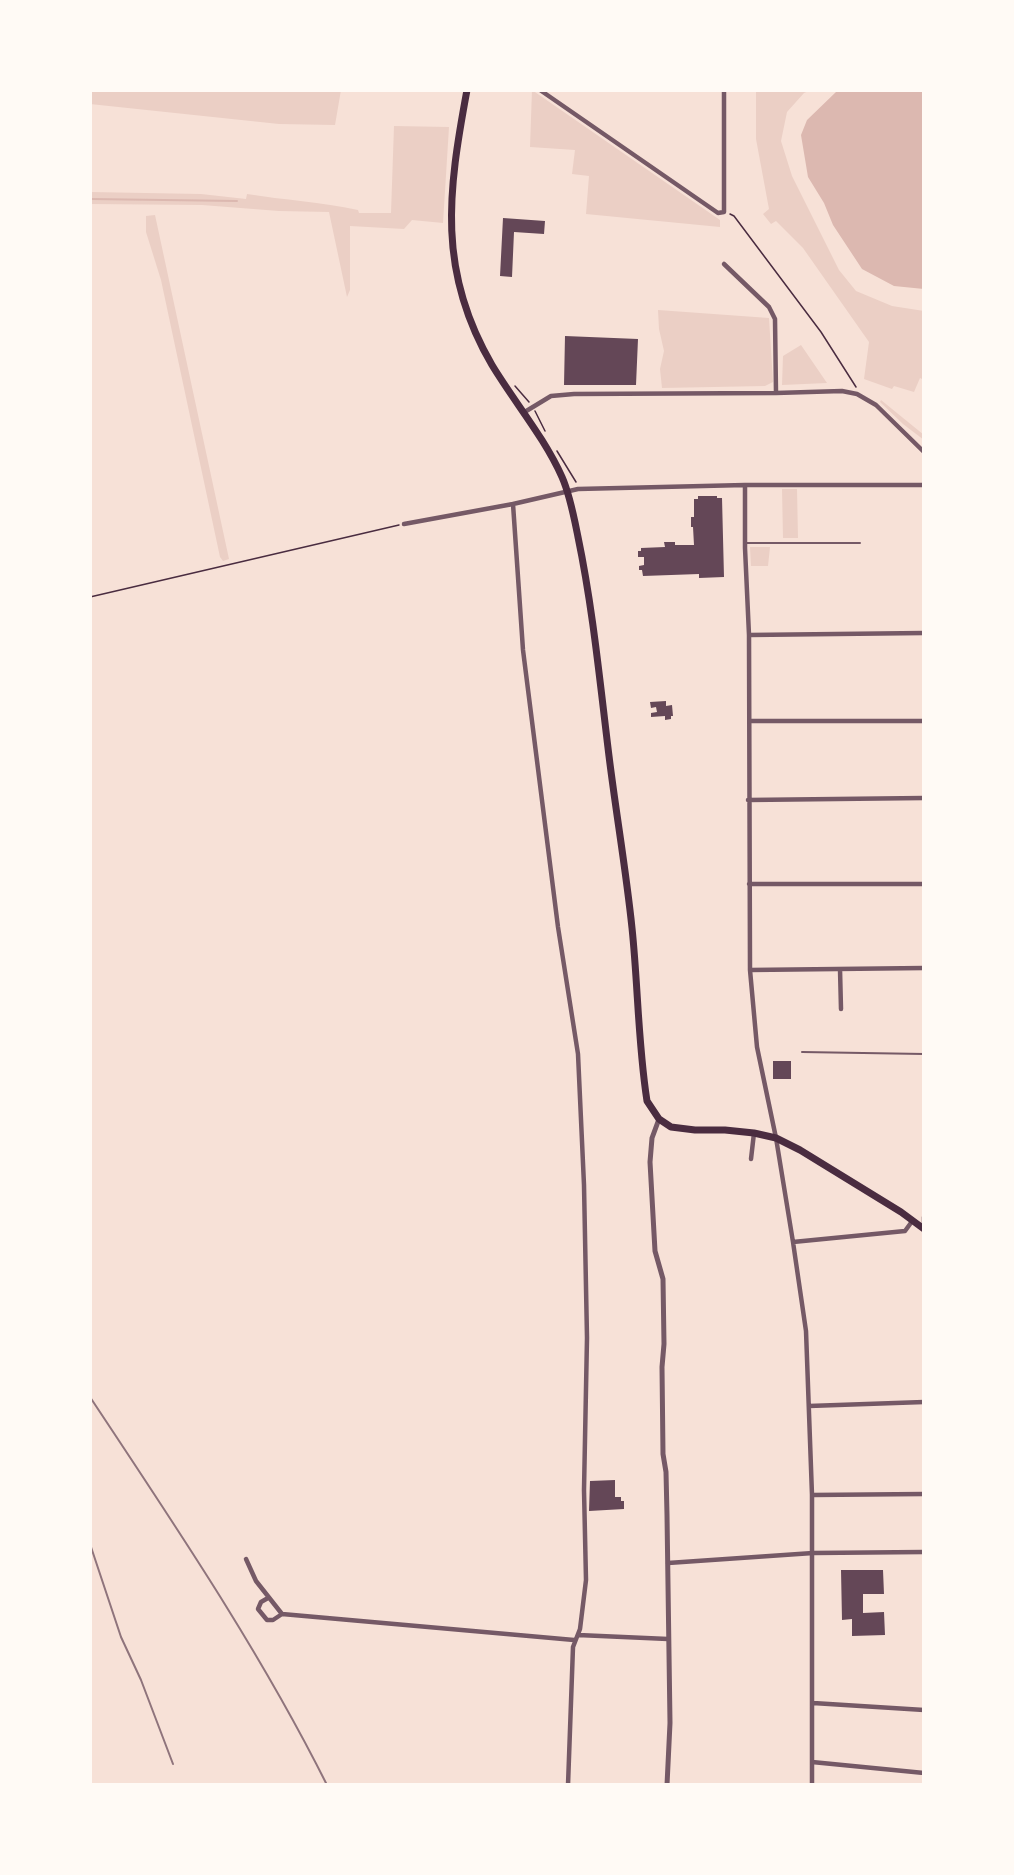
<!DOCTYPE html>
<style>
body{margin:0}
#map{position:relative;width:1014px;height:1875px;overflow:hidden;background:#f7e1d7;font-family:Arial,sans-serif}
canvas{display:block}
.frame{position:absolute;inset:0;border:92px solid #fffaf5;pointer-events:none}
</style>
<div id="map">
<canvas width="1014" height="1875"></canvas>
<div class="frame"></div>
</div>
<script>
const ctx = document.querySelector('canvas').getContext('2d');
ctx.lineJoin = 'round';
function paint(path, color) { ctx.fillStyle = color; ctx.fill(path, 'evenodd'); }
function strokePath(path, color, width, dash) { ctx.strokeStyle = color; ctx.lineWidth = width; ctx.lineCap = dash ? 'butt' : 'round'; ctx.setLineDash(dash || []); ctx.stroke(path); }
const green = new Path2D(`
 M90,90H341L335,125L279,124L90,104Z
 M532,90L720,220V227L586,214L589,176L572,174L575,150L530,147Z
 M756,90H811L804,93L787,112L781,141L792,176L839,270L856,291L892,306L924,311V380L920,378L914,392L894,386L892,389L864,379L869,342L803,248L776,221L771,224L763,214L769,209L756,139Z
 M394,126L449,127L443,223L412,220L404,229L350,226V290L347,297L329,212L279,211L202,205L90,204V192L201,194L246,199L247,194C284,200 321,202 358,210L359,213H391Z
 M155,215L229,559L223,561L220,557L161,280L146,232V216Z
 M658,310L769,318L773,382L765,386L662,388L660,369L664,351L659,329Z
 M801,345L827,383L782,385L783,356Z
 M881,400L924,435V440L903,424L880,402Z
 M782,489H797L798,538H783Z
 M750,547H770L768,566H751Z`);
const water = new Path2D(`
 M844,90H924V289L894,286L862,269L833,225L824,203L808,177L801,135L807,120L836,92Z`);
const stream = new Path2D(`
 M90,199L237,201`);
const building = new Path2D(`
 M503,218L545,221L544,234L514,232L512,277L500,276Z
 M565,336L638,339L636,385H564Z
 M698,496H717V498H722L724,577L699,578V574L643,576L642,570H639V566L644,565V557H638V551H641V548L665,547L664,542H675V545H694L693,527H691V517H694V499H698Z
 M666,701V706L672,705L673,716H671V719L665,720V716L651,717V713L657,712L656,707L651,708L650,702Z
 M773,1061H791V1079H773Z
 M615,1480V1497H621V1501H624V1509L589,1511L590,1481Z
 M841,1570H883L884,1594H863V1613L884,1612L885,1635L852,1636V1619L842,1620Z`);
const path = new Path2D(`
 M730,214L734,216L821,332L856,387
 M515,386L529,402
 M535,411L545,431
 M557,451L576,482
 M90,597L399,525`);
const service = new Path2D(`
 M745,543H860
 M802,1052L924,1054`);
const minor = new Path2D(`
 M540,90L718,213L724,212V90
 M724,264L769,307L775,319L776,393
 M523,413L551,396L574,394L776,393L842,391L857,394L876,405L924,452
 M745,485V548L749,635L750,970L757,1047L776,1138L793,1242L806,1331L812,1495V1785
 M404,524L513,504
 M749,635L924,633
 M750,721H924
 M748,800L924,798
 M749,884H924
 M840,969L841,1009
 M750,970L924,968
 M751,1159L754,1133
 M924,1228V1217
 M793,1242L905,1231L913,1220
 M809,1406L924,1402
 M812,1495L924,1494
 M246,1559L256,1581L282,1614L574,1640
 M668,1563L813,1553L924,1552
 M268,1598L261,1602L258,1609L267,1620H273L282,1614
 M578,1635L668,1639
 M813,1703L924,1710
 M812,1762L924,1773
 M568,1785L573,1647L580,1629L586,1580L584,1490L587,1338L584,1185L578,1054L558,927L523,650L513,504L578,489L745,485H924`);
const tertiary = new Path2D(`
 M659,1119L652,1138L650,1162L655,1251L663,1279L664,1344L662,1367L663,1454L666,1472L667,1515L670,1723L667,1785`);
const primary = new Path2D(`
 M467,90C448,192 437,271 492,365C515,403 544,437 562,477C570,495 574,517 578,537C593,609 600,683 609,756C616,813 626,870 632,928C638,985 638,1044 647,1101L659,1119L671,1127L695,1130H725L754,1133L776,1138L800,1150L901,1212L924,1229`);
const rail = new Path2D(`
 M90,1397C174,1524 259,1649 327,1785
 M90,1544L121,1637L141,1680L173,1764`);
paint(green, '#ebcfc5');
paint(water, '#dcb8b0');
strokePath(stream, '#dcb8b0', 2);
paint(building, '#644757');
strokePath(path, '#4a2c40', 1.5);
strokePath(service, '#755966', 2);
strokePath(minor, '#755966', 4.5);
strokePath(tertiary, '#755966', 5);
strokePath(primary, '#4a2c40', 7);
strokePath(rail, '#8f747c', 2);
</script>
